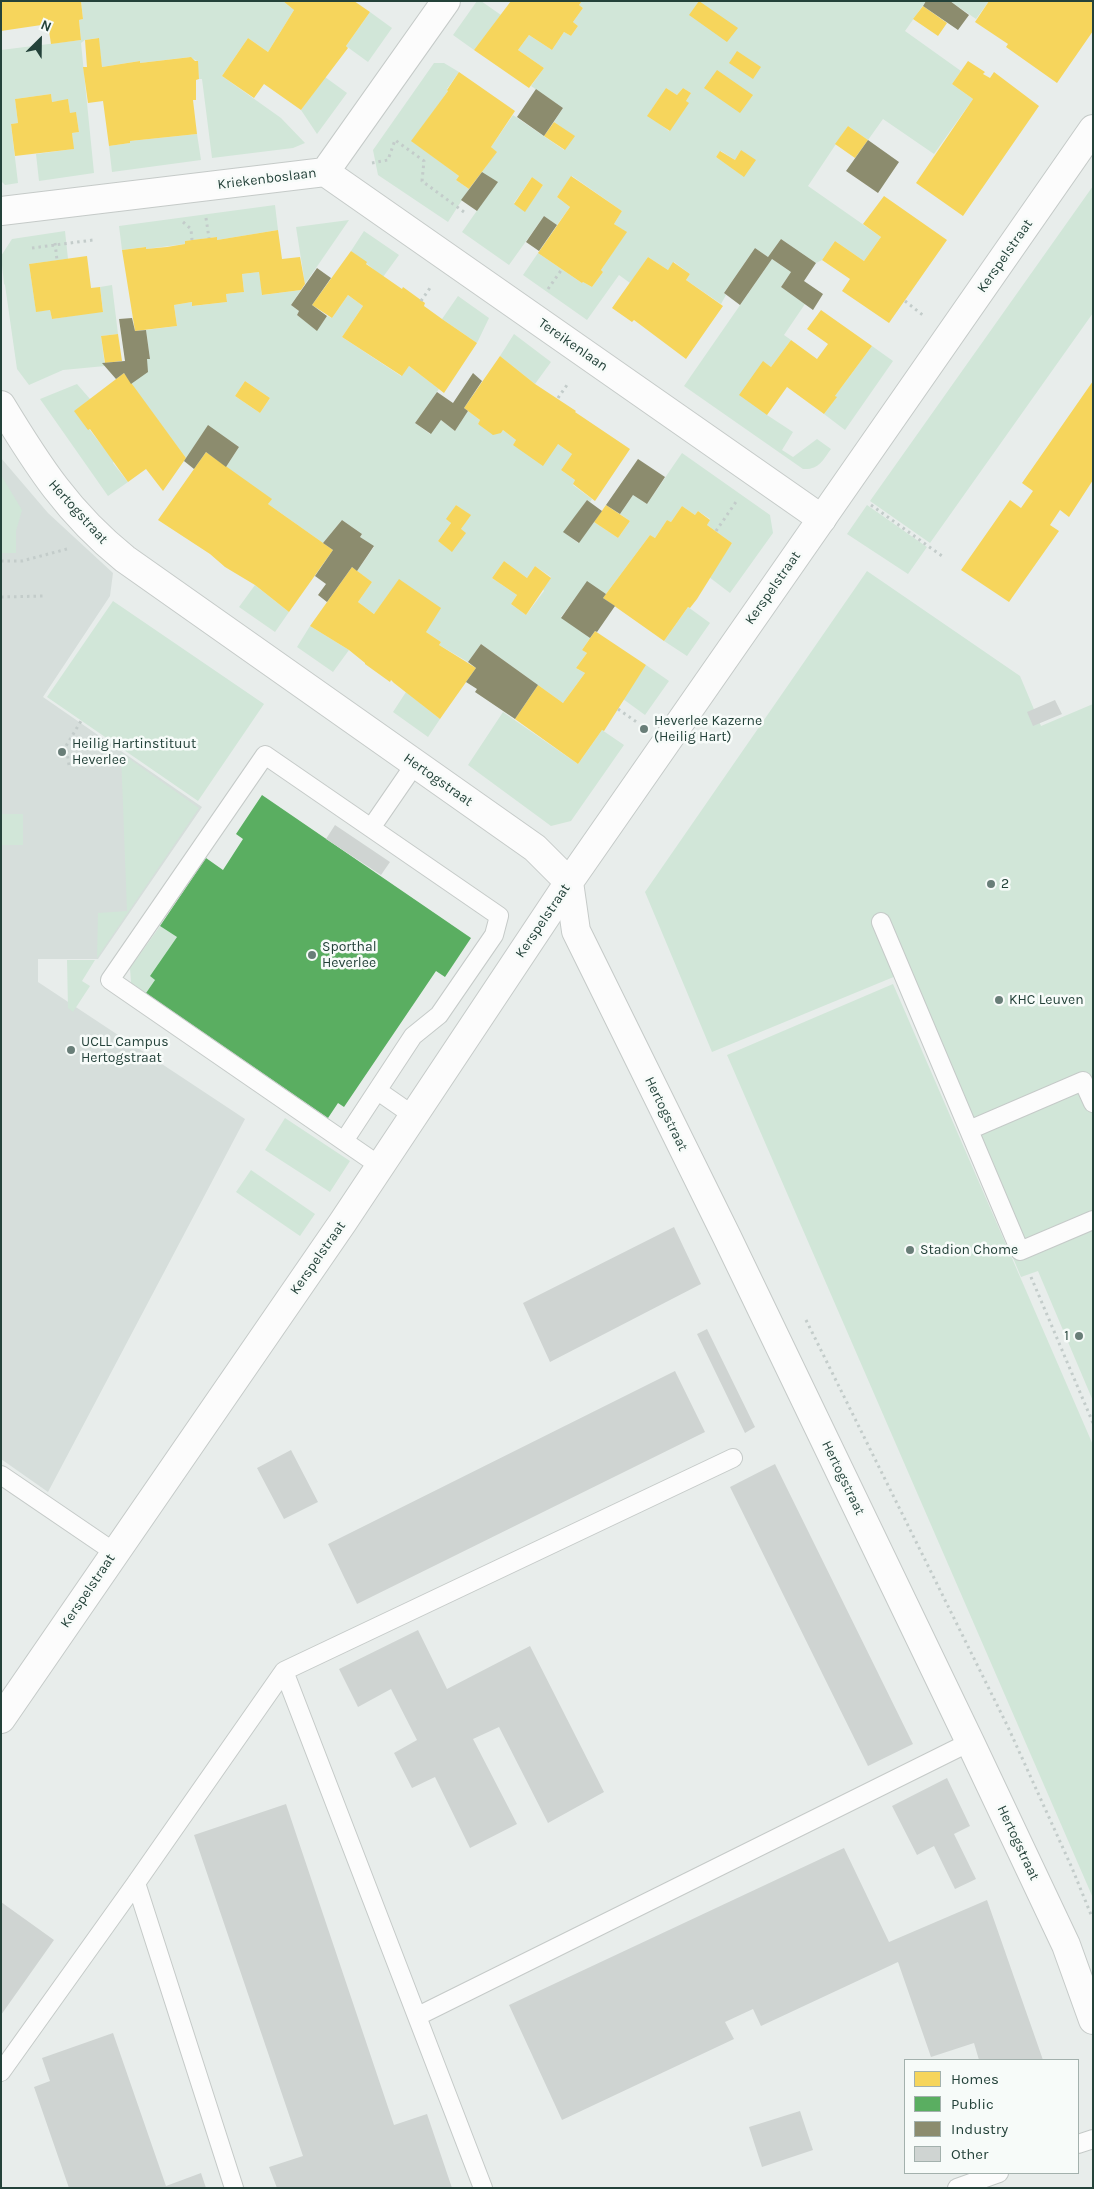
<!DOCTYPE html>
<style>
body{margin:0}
#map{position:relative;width:1094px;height:2189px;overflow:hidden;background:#e8edeb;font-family:Karla,sans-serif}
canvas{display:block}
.frame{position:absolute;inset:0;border:2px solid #24423a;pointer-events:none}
.legend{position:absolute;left:904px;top:2059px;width:175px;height:115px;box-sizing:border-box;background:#f7fbf9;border:1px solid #a3b1ad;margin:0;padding:6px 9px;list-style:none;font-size:15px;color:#24423a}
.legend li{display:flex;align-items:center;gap:10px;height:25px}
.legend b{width:25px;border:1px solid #a3b1ad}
.north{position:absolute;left:15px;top:15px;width:50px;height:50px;-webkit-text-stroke:4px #f7fbf9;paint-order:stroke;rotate:23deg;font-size:14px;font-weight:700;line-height:20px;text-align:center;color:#24423a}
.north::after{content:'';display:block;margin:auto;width:18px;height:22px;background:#24423a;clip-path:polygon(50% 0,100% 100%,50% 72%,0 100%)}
</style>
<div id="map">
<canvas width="1094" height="2189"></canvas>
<div class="frame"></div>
<ul class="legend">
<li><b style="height:14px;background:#f6d55c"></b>Homes</li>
<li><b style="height:14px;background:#5aae61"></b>Public</li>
<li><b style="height:14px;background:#8c8c6e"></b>Industry</li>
<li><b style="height:14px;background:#cfd4d2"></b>Other</li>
</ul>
<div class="north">N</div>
</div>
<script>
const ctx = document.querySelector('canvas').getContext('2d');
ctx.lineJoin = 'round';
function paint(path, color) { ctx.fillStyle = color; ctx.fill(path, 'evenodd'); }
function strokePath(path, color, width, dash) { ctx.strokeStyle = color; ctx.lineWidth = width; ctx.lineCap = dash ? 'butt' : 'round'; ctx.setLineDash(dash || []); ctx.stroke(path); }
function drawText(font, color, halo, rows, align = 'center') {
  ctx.font = font + ' Karla,sans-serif'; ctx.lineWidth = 5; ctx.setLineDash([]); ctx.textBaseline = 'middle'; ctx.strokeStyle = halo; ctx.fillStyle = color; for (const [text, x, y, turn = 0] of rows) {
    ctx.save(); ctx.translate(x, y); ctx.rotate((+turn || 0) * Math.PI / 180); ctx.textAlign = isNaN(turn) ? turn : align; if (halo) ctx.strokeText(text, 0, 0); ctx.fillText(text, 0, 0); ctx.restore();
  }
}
const built = new Path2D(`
 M1,458L48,513L113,573L110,596L43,697L202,807L98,959H38V982L245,1119L48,1492L1,1459Z`);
const green = new Path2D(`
 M81,1H283L294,10L268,52L248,38L222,76L281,118L305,143L293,148L212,158L202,79H199L197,61L190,57L140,63V61L102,67L98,38L85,40L81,43L94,173L39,181L36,154L73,149L72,133L79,132L76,113H70L68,100L52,102L51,94L15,99L18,123L11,124L18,183L5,185L1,181V50L81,40L79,20L83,19Z
 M477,1H481L501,15L474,50L453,35Z
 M582,1H926L905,31L961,71L952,84L973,99L934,154L883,119L868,140L848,126L808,186L881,237L864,261L835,241L822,260L816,263L781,239L768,257L755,248L724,293L726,295L721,304L686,280L690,274L674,262L668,270L648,257L630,283L619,275L587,320L523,275L538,253L582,283L583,282L592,287L603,272L601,270L626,232L614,224L622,211L572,176L557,197L570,207L557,225L544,216L509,265L462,232L497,182L482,172L496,152L491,147L513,115L564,150L574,136L554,122L563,108L531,86L544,68L518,50L529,35L552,50L564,32L571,36L578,26L573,22L583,8L579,5ZM666,88L677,95L683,88L691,93L686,101L688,103L669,131L648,115ZM741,150L744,176L716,157L721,151L735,160ZM532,177L543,185L525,211L514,203Z
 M950,1H989L976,19Z
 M370,12L392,28L368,62L346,46Z
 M434,63H444L459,72L447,89L448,91L412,141L459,176L456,180L469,189L448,222L378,175L373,150Z
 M325,77L347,93L317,134L301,110Z
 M197,134L201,160L112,172L109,146L130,143V141Z
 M1093,186V313L930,543L870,501Z
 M275,205L278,230L217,240V237L185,241V244L146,249L145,247L122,250L119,226Z
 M349,220L305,284L296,227Z
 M65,231L68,259L29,264L36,311L50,310L52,319L103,311L100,287L112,285L118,334L101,336L105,366L63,370L29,385L17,369L5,285L4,284L1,256L12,239Z
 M364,231L399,255L383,277L351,251Z
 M772,259L791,272L781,287L805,304L784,335L791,340L771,367L764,362L767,415L793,432L782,450L793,457L817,439L831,449C823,460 819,470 803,469L684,386Z
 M259,272L263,295L301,290L291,305L299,311L297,315L317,330L327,316L332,318L348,295L363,306L342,337L401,376L409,366L439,389L415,423L430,434L441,420L455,431L468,411L480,420L478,424L501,433L503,430L516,440L513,445L558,444L572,454L561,470L575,480L573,485L592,499L590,502L587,500L564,532L578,543L594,522L618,538L630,521L620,514L633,495L647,504L682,453L770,515L773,533L730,593L709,577L732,543L707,525L710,519L698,511L695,515L682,506L671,522L667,520L655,538L650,535L606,594L587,582L561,617L590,638L582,650L587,653L576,668L585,673L563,703L481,644L468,662L439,645L441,642L426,632L399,580L374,614L358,602L372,582L357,571L374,547L360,537L362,534L342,520L323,543L268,504L271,499L226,467L239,447L208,426L186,458L131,384L147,359H150L146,330L177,326L174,305L192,302L193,306L227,302L226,294L244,292L242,274ZM245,381L270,398L260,413L235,396ZM456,505L470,515L461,529L452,551L438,541L451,523L447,519ZM504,561L527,578L535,566L551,577L543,589L544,591L526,615L511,604L517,595L492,578Z
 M458,296L489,318L477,343L442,319Z
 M514,334L551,362L535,384L500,356Z
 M872,346L893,361L845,430L824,414L836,398L835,396Z
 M77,384L90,399L75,411L114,461L113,463L128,482L108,496L40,399Z
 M1,475L22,510L16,531V553H1Z
 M867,505L927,547L908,574L847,534Z
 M867,571L1020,676L1041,726L1093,704V1401L1038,1271L1021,1277L896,976L712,1052L645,892Z
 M255,585L289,612L275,632L239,607Z
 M113,601L264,704L198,801L47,697Z
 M688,607L710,623L687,656L664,641Z
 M310,626L349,650L333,672L297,647Z
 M646,665L669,681L645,715L623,699Z
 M406,692L440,719L428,737L393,712Z
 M503,712L578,764L602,730L624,745L571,821L551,826L468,765Z
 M121,753L199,808L97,958L98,913L127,911Z
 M1,814H23V845H1Z
 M160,926L177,937L150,976L155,980L146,993L131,983L130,968Z
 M67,960H95L82,981L90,986L73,1012L68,1008Z
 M893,984L1093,1445V1898L727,1055Z
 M285,1118L350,1161L330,1192L265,1150Z
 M251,1170L315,1214L300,1236L236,1192Z`);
const homes = new Path2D(`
 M1,1H81L83,19L79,20L81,40L51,44L48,24L1,31Z
 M283,1H354L370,12L346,46L348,48L301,110L264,84L254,98L222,76L248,38L268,52L294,10Z
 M511,1H582L579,5L583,8L573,22L578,26L571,36L564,32L552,50L529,35L518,50L544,68L529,88L474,50Z
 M699,1L738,28L727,42L689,15Z
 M989,1H1093V31L1057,83L1006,47L1008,44L975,22Z
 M923,6L947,23L938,36L913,19Z
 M99,38L102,67L140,61V63L191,57L195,61H198L199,79L196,80V100H193L197,134L130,141V143L109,146L103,101L88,103L83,67H87L85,40Z
 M737,51L761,67L753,79L729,63Z
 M968,61L985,72L983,74L990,78L994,72L1039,106L963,216L916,183L973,99L952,84Z
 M717,70L753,95L740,113L704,88Z
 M459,72L515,111L491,147L497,152L469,189L456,180L459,176L411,141L448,91L447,90Z
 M666,88L677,95L683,88L691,93L686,101L689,103L670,131L647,116Z
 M51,94L52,102L68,99L70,113L76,112L79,132L72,133L74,149L15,156L11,124L18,123L15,99Z
 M554,122L575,136L565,150L544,136Z
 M848,126L868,140L855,158L835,144Z
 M741,150L756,160L744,177L716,157L720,151L735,160Z
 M571,176L622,211L614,224L627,232L601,270L603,272L592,287L583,282L582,283L538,253L570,207L557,197Z
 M532,177L543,185L525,212L514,204Z
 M884,196L947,240L889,323L842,291L850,279L822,260L835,241L864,261L881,237L863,224Z
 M278,230L282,259L300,257L305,284L301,290L262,295L259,272L242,274L244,292L226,294L227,302L192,306V302L174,305L177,326L135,331L122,250L146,247V249L167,247L185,244V241L192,240L217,237V240Z
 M351,251L367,262L366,264L402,289L403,287L425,303L424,306L442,319L477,343L444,393L409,366L402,376L342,337L363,306L348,295L332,318L312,305Z
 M87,256L91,288L100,287L103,312L52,319L50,310L36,312L29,264Z
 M648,257L668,270L673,262L690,274L686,280L723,306L686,359L634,320L632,322L612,308Z
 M821,310L872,346L835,396L837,397L824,414L787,387L767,415L739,395L763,361L771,367L791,340L817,359L828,344L807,329Z
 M118,334L122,361L105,363L101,336Z
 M500,356L535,384L576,411L575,412L630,449L595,501L573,484L575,480L561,470L572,454L558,444L543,466L513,445L516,440L503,430L501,433L493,435L478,424L480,420L464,408Z
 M124,373L186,458L163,491L146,469L128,482L90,429L88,430L74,411Z
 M245,381L270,398L260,413L235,396Z
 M1093,381V480L1069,517L1060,510L1050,525L1059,531L1009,602L961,570L1010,500L1021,508L1033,491L1022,483Z
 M206,452L272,499L268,504L333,550L289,612L255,585L225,567L210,554L158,520Z
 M456,505L471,515L461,529L466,533L452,552L438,541L451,523L446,519Z
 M606,505L630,521L618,538L594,522Z
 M682,506L695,515L698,511L710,520L707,525L732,543L697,599L690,608L688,607L664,641L603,598L650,535L655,538L667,520L671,522Z
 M504,561L527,578L535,566L551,578L526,615L511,604L517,595L492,578Z
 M352,567L372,582L358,602L374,614L399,579L441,608L426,632L441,642L439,645L476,668L440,719L394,683L391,680L390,682L365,664V663L349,650L310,626Z
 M595,631L646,665L604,731L602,730L578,764L515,719L538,685L563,703L585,673L576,668L587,653L582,650Z`);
const public = new Path2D(`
 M262,795L471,938L445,977L436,971L344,1107L338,1103L328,1118L146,993L155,980L150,976L177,937L160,926L206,858L223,870L243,839L236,834Z`);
const industry = new Path2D(`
 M926,1H950L969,15L958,30L923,6Z
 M536,89L563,108L544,136L517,117Z
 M868,140L899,162L878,193L846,171Z
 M482,172L498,182L477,211L461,200Z
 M544,216L557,225L539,251L526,242Z
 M781,239L816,263L804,281L823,294L813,310L781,287L791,272L772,259L740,305L724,293L755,248L768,257Z
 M317,268L331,278L312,305L327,316L317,331L297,315L299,311L291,305Z
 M132,318L135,331L146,330L150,359H147L148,372L131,384L124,373L116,379L102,363L125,361L119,319Z
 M473,373L482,381L464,408L468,411L455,431L441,420L431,434L415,423L437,392L453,403Z
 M208,425L239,447L226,467L206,452L194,469L184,461Z
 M638,459L665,477L647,504L633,495L620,514L606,505Z
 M587,500L602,511L579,543L563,532Z
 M342,520L362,534L360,537L374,546L357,571L352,567L327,602L318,595L326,584L315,576L333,550L323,543Z
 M587,581L606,594L603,598L615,606L597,632L595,631L590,638L561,618Z
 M481,644L538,685L515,719L475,692L477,689L466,682L476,668L468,662Z`);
const building = new Path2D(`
 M1055,700L1062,714L1033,726L1027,712Z
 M335,825L390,862L381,875L326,839Z
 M674,1227L701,1284L550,1362L523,1303Z
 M707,1329L755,1427L745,1433L697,1334Z
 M675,1371L705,1432L357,1604L328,1544Z
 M291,1450L318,1502L284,1519L257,1468Z
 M775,1464L913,1744L868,1766L730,1487Z
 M418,1630L447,1689L530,1646L604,1792L548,1823L499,1727L473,1739L517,1824L470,1848L435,1777L412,1788L394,1753L417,1740L391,1689L358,1707L339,1669Z
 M947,1778L970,1826L954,1834L976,1879L955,1889L934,1846L917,1855L892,1806Z
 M286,1804L394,2125L427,2114L452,2188H277L269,2167L303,2156L194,1835Z
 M844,1848L889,1942L987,1900L1043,2060H979L974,2043L931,2057L898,1962L761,2026L753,2009L725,2022L734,2039L562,2120L509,2005Z
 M1,1902L54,1940L1,2015Z
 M113,2033L166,2186L201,2173L206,2188H69L34,2087L50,2081L42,2058Z
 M800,2111L813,2150L762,2167L749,2127Z`);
const path = new Path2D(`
 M372,163L388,160L395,140L424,161L422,181L464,212
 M206,218L209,238
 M183,222L191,229L192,240
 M55,243L57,260
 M32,248L93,240
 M548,289L562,269
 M421,301L432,285
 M905,301L924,316
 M558,398L569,382
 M871,505L942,556
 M716,531L738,499
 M1,561H22L67,549
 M1,597L43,596
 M618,709L638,723
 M69,765L66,746L81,721
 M1031,1277L1093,1423
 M806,1320L1008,1727L1072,1868L1092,1917`);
const service = new Path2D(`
 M371,828L415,764
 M881,922L1020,1251L1093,1220
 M378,1091L414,1116
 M969,1130L1083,1081L1093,1103
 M344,1141L413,1036L439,1015L494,935L499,916L265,755L110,980L380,1166
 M1,1475L114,1552
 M284,1671L733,1458
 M418,2016L970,1742
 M1,2072L136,1883
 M1078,2144L1093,2139
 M234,2188L136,1883L284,1671L483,2188
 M957,2188L999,2173`);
const minor = new Path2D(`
 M325,172L822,519
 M1,211L325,172L446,1
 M1,1719L343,1222L569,882`);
const tertiary = new Path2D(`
 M1,405C38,466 68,513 125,559L535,848L569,882L576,931L727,1237L970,1742L1066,1945L1093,2020
 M569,882L1093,129`);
const markers = [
 [644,729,5,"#697e78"],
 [62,752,5,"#697e78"],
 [991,884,5,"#697e78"],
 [312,955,5,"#697e78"],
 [999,1000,5,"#697e78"],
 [71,1050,5,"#697e78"],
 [910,1250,5,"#697e78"],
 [1079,1336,5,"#697e78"]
];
const streetNames = [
 ["Kriekenboslaan",267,179,-7],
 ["Kerspelstraat",1005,256,-55],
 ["Tereikenlaan",573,345,35],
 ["Hertogstraat",78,512,48],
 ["Kerspelstraat",773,588,-55],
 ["Hertogstraat",438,780,35],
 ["Kerspelstraat",543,921,-56],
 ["Hertogstraat",666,1114,64],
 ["Kerspelstraat",318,1258,-55],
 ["Hertogstraat",843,1478,64],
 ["Kerspelstraat",88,1591,-56],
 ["Hertogstraat",1018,1843,65]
];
const poiNames = [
 ["Heverlee Kazerne",654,721],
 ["(Heilig Hart)",654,737],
 ["Heilig Hartinstituut",72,744],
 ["Heverlee",72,760],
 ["2",1001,884],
 ["Sporthal",322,947],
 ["Heverlee",322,963],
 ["KHC Leuven",1009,1000],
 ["UCLL Campus",81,1042],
 ["Hertogstraat",81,1058],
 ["Stadion Chome",920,1250],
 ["1",1069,1336,"right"]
];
paint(built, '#d6dedb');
paint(green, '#d1e6d8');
paint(homes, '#f6d55c');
paint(public, '#5aae61');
paint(industry, '#8c8c6e');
paint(building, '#cfd4d2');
strokePath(service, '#c5cac8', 20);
strokePath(minor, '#c5cac8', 30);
strokePath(tertiary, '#c5cac8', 30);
strokePath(path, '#c3ccca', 3, [2.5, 4]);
strokePath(service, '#fcfcfc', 18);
strokePath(minor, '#fcfcfc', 28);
strokePath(tertiary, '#fcfcfc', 28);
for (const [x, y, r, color] of markers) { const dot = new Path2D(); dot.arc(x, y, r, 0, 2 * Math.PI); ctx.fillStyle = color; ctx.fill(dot); strokePath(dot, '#f7fbf9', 2); }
drawText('14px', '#24423a', '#f7fbf9', streetNames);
drawText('14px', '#24423a', '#f7fbf9', poiNames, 'left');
</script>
